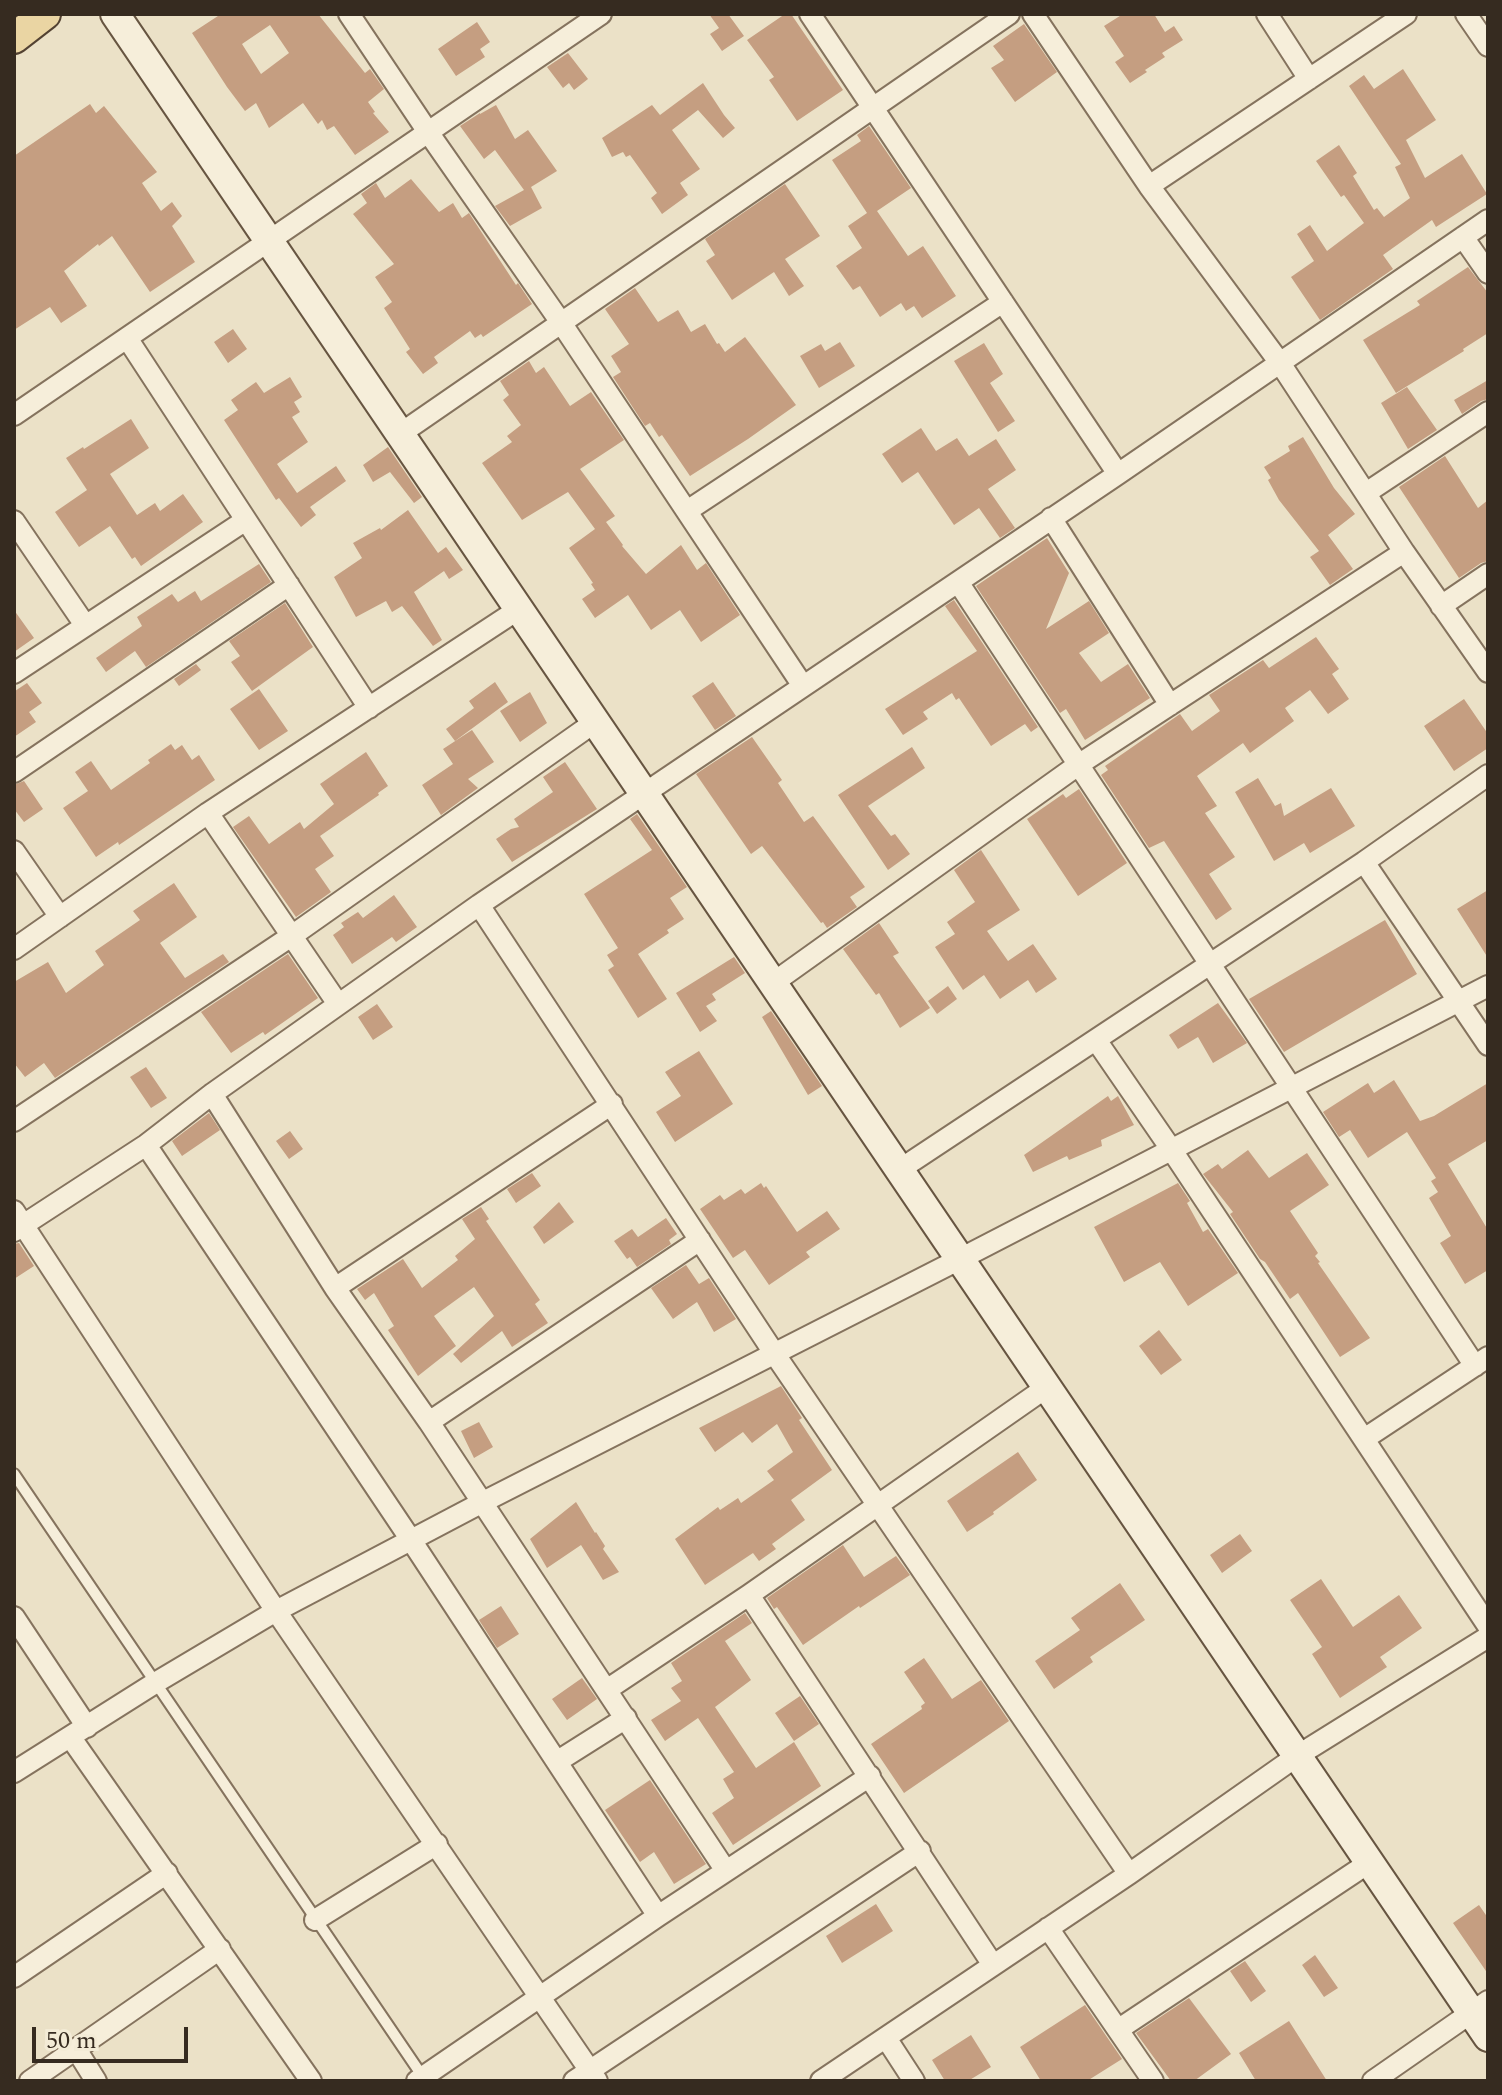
<!DOCTYPE html>
<style>
body{margin:0}
#map{position:relative;width:1502px;height:2095px;overflow:hidden;background:#ebe1c7;font-family:Spectral,serif}
canvas{display:block}
.frame{position:absolute;inset:0;border:16px solid #362b20;pointer-events:none}
.scale{position:absolute;left:32px;top:2027px;width:156px;height:36px;box-sizing:border-box;border:4px solid #362b20;border-top:0;padding-left:10px;font-size:24px;line-height:28px;white-space:nowrap;color:#362b20;-webkit-text-stroke:6px #f3ebd6;paint-order:stroke}
</style>
<div id="map">
<canvas width="1502" height="2095"></canvas>
<div class="frame"></div>
<div class="scale">50 m</div>
</div>
<script>
const ctx = document.querySelector('canvas').getContext('2d');
ctx.lineJoin = 'round';
function paint(path, color) { ctx.fillStyle = color; ctx.fill(path, 'evenodd'); }
function strokePath(path, color, width, dash) { ctx.strokeStyle = color; ctx.lineWidth = width; ctx.lineCap = dash ? 'butt' : 'round'; ctx.setLineDash(dash || []); ctx.stroke(path); }
const building = new Path2D(`
 M221,14H318L365,73L370,69L384,89L368,102L375,112L373,113L389,132L355,155L334,126L327,130L322,120L318,124L303,103L269,128L256,103L245,111L227,87L192,33ZM270,25L289,53L261,74L242,44Z
 M709,14H728L744,36L722,51L710,34L719,28Z
 M785,14H791L843,90L797,121L769,80L774,77L747,40Z
 M1123,14H1154L1165,32L1174,26L1183,40L1162,53L1165,57L1145,70L1147,72L1130,83L1115,62L1124,56L1104,26Z
 M477,22L490,42L480,49L485,57L456,76L438,49Z
 M1024,24L1057,72L1015,102L991,68L1004,60L993,46Z
 M568,53L588,79L574,90L569,83L563,88L547,67Z
 M1403,69L1436,120L1406,140L1425,178L1462,154L1487,194L1436,227L1432,220L1383,255L1393,269L1320,320L1291,277L1314,261L1297,234L1310,225L1327,251L1364,223L1344,195L1341,197L1316,161L1339,145L1357,173L1353,176L1374,210L1377,208L1384,217L1410,198L1395,167L1401,164L1349,86L1364,75L1374,89Z
 M703,83L724,115L735,128L723,138L698,110L672,130L700,169L680,183L688,195L662,214L651,198L657,193L630,155L626,157L623,152L612,157L602,138L652,105L660,115Z
 M90,104L96,113L104,106L157,172L142,183L161,211L172,202L182,216L172,226L195,262L150,292L112,236L99,246L98,244L64,271L87,306L61,323L50,307L14,330V156Z
 M496,105L515,139L528,130L557,171L531,187L542,208L510,226L495,206L524,190L495,150L484,159L460,126L480,113V114Z
 M869,126L911,188L877,211L908,256L923,246L956,296L922,318L914,306L906,311L901,303L880,317L860,286L853,290L836,266L862,248L848,226L867,213L832,160L861,141L857,135Z
 M411,179L439,212L453,203L462,218L469,213L516,285L518,283L532,304L483,337L481,334L475,338L470,331L434,357L438,363L423,374L406,352L410,349L384,308L392,302L375,277L394,264L353,214L367,203L361,194L376,183L385,198Z
 M785,184L820,236L785,259L804,286L789,296L774,272L732,300L706,261L715,255L705,239Z
 M1468,267L1488,293V333L1463,349L1464,351L1396,393L1363,340L1420,305L1417,301Z
 M635,288L658,322L678,310L691,332L705,324L717,344L719,343L725,352L745,337L796,405L748,439L690,476L662,435L659,437L650,423L645,426L613,377L621,372L611,356L629,344L605,309Z
 M233,329L247,349L228,363L214,342Z
 M840,342L855,366L819,388L800,356L821,344L825,351Z
 M984,343L1003,374L990,383L1015,421L998,432L954,361Z
 M529,361L536,373L544,367L570,406L591,392L624,440L580,469L615,516L606,522L623,545L622,546L646,574L681,545L697,570L706,563L740,615L701,642L680,610L651,630L628,595L595,618L582,599L595,590L591,584L593,583L569,548L595,529L568,492L522,520L482,463L512,442L507,436L521,425L503,400L509,395L500,381Z
 M290,377L302,397L294,402L300,412L292,417L308,442L277,464L297,493L336,466L346,481L310,507L316,515L301,527L279,498L276,500L224,420L238,410L231,400L256,382L264,393Z
 M1488,380V399L1481,401L1462,414L1454,400Z
 M1407,387L1437,430L1408,449L1381,403Z
 M131,419L149,448L110,474L137,515L155,503L160,511L183,494L203,522L141,566L135,557L132,559L110,526L79,547L55,512L87,490L66,458L83,447L84,449Z
 M921,428L936,451L957,438L969,456L996,439L1016,470L988,489L1015,528L1000,538L979,508L954,525L918,472L902,483L882,454Z
 M1303,437L1334,488L1355,514L1328,535L1353,569L1330,585L1310,557L1319,551L1279,500L1268,480L1271,478L1264,467L1290,451L1288,446Z
 M388,447L422,497L414,503L390,472L373,482L363,465Z
 M1445,456L1478,508L1488,500V561L1481,563L1459,578L1399,487Z
 M408,510L438,553L446,547L463,570L449,579L444,571L414,592L442,640L433,646L402,606L392,612L386,601L356,617L334,577L362,558L353,543L380,528L381,530Z
 M1047,538L1069,573L1046,629L1089,601L1109,633L1079,653L1101,682L1128,664L1150,698L1085,740L1066,709L1060,713L976,586Z
 M259,564L271,582L146,667L135,651L106,672L96,658L142,626L137,617L172,594L178,602L195,591L201,601Z
 M954,600L1038,727L1031,732L1025,724L991,746L959,698L956,700L952,693L923,712L928,719L903,735L885,709L977,651L945,606Z
 M285,603L313,647L252,691L231,662L240,656L229,641Z
 M14,610L34,638L14,652Z
 M1316,637L1339,669L1332,674L1349,699L1328,714L1310,690L1285,708L1294,721L1250,753L1243,743L1197,776L1217,806L1205,813L1235,857L1209,874L1232,909L1216,920L1164,841L1149,848L1101,775L1108,770L1105,766L1180,714L1192,731L1220,711L1209,695L1263,660L1269,668Z
 M196,664L201,670L179,686L174,679Z
 M495,682L508,702L455,741L446,729L474,708L469,701Z
 M713,682L736,716L715,730L692,696Z
 M27,683L42,703L29,712L36,722L14,737V690L15,691Z
 M259,689L288,731L259,750L230,709Z
 M530,692L547,723L520,742L500,711Z
 M1464,699L1488,734V748L1454,771L1424,726Z
 M472,730L494,762L468,779L478,788L441,815L422,785L453,764L443,749Z
 M752,737L782,780L778,783L804,822L813,816L865,887L850,897L857,907L827,928L823,922L821,923L762,846L751,854L696,774Z
 M171,744L175,750L182,745L192,760L199,755L215,780L119,845L118,842L96,857L63,808L88,791L75,772L91,761L111,790L150,763L148,760Z
 M912,747L925,768L868,806L891,836L895,834L910,854L888,870L838,795Z
 M366,752L388,786L378,793L379,795L320,836L334,856L315,869L331,892L296,917L233,827L249,816L269,844L300,822L304,829L334,804L320,784Z
 M565,762L597,809L512,862L496,839L511,829L519,827L514,819L553,792L543,777Z
 M1258,778L1275,806L1281,803L1284,816L1331,788L1355,826L1310,853L1304,843L1274,861L1235,792Z
 M24,781L43,809L24,822L14,809V785Z
 M1079,789L1127,863L1078,896L1027,819L1063,794L1066,798Z
 M637,814L687,887L670,898L684,919L667,930L669,933L638,954L667,999L638,1018L608,970L614,966L607,955L618,948L584,894L652,850L630,819Z
 M981,850L1020,910L987,931L1008,961L1033,944L1057,979L1036,993L1028,980L1000,999L984,975L963,990L935,947L955,934L947,922L975,902L954,870Z
 M174,883L197,917L160,943L185,978L223,954L229,962L55,1078L44,1063L25,1077L14,1063V982L48,962L66,993L104,965L95,951L140,920L133,911Z
 M1488,890V958L1457,909Z
 M394,895L417,927L396,942L392,937L352,964L333,935L344,927L341,923L358,912L363,918Z
 M1385,920L1417,974L1284,1052L1249,999Z
 M879,923L899,953L893,956L930,1008L900,1028L879,993L876,995L843,949Z
 M288,954L318,998L265,1035L263,1032L231,1053L201,1012Z
 M734,957L745,973L712,994L716,1000L706,1006L717,1021L700,1032L676,993Z
 M948,986L957,999L937,1014L928,1001Z
 M1218,1003L1247,1043L1213,1063L1198,1037L1178,1049L1169,1035Z
 M377,1004L393,1027L373,1040L358,1017Z
 M771,1011L822,1086L808,1095L762,1017Z
 M699,1051L733,1104L675,1142L656,1112L681,1096L665,1072Z
 M146,1067L167,1098L151,1108L130,1077Z
 M1394,1080L1420,1121L1434,1116L1488,1083V1140L1448,1164L1488,1230V1270L1465,1284L1440,1243L1451,1236L1429,1198L1438,1192L1431,1181L1436,1178L1407,1132L1368,1158L1350,1130L1339,1137L1323,1112L1368,1083L1374,1093Z
 M1108,1096L1111,1101L1118,1096L1134,1125L1101,1140L1102,1146L1069,1160L1067,1156L1033,1172L1024,1155Z
 M209,1113L220,1130L182,1156L172,1141Z
 M290,1131L303,1149L289,1159L276,1141Z
 M1248,1150L1269,1178L1307,1153L1329,1185L1290,1211L1318,1253L1315,1256L1320,1262L1318,1263L1370,1338L1340,1357L1298,1293L1290,1299L1265,1262L1260,1259L1230,1214L1233,1212L1203,1174L1218,1164L1222,1169Z
 M532,1173L541,1186L516,1203L507,1189Z
 M761,1183L764,1188L766,1186L797,1232L827,1211L840,1229L806,1252L810,1257L769,1285L745,1250L733,1258L700,1209L720,1195L724,1200L741,1189L745,1194Z
 M1178,1183L1190,1201L1187,1203L1203,1232L1208,1229L1238,1273L1188,1306L1160,1262L1124,1282L1094,1227Z
 M559,1202L574,1222L544,1244L533,1227Z
 M481,1207L489,1219L486,1221L540,1300L535,1304L548,1323L512,1347L502,1331L461,1363L453,1354L494,1316L474,1287L434,1316L456,1346L418,1376L388,1330L394,1326L374,1293L365,1300L357,1289L403,1259L422,1288L458,1260L455,1256L475,1239L462,1219Z
 M666,1218L677,1234L669,1240L671,1244L637,1267L630,1257L627,1259L614,1241L632,1229L638,1237Z
 M19,1243L34,1266L14,1279V1244Z
 M686,1265L699,1284L709,1278L736,1319L714,1332L697,1302L673,1319L651,1288Z
 M1159,1330L1182,1360L1161,1375L1139,1346Z
 M781,1386L802,1418L799,1420L832,1470L791,1500L805,1520L772,1544L776,1549L759,1561L753,1553L705,1585L675,1539L718,1507L720,1510L738,1498L741,1503L774,1480L767,1471L793,1452L777,1424L752,1443L743,1432L715,1452L699,1428Z
 M479,1422L493,1447L474,1458L461,1431Z
 M1018,1452L1037,1480L993,1512L994,1514L967,1532L947,1501Z
 M576,1502L595,1533L596,1532L605,1546L603,1549L619,1572L603,1580L581,1545L547,1568L530,1539Z
 M1240,1534L1252,1551L1222,1573L1210,1555Z
 M843,1545L864,1577L896,1556L910,1575L860,1608L859,1606L803,1645L777,1607L774,1609L767,1598Z
 M1321,1579L1353,1627L1399,1595L1422,1628L1380,1657L1387,1667L1340,1698L1312,1654L1322,1647L1290,1600Z
 M1120,1583L1145,1620L1090,1657L1093,1662L1054,1689L1035,1661L1080,1630L1071,1618Z
 M501,1606L519,1634L497,1648L479,1620Z
 M745,1613L752,1623L725,1641L751,1680L715,1707L756,1768L794,1742L821,1786L733,1845L712,1813L734,1798L723,1779L734,1772L698,1718L665,1741L651,1720L681,1701L671,1688L682,1681L671,1663Z
 M924,1658L952,1699L981,1680L1009,1721L904,1793L871,1744L922,1709L921,1706L925,1703L904,1672Z
 M582,1678L597,1699L567,1720L552,1699Z
 M800,1696L819,1724L794,1741L775,1713Z
 M650,1780L706,1864L674,1884L654,1852L640,1862L605,1810Z
 M876,1904L893,1931L842,1963L826,1936Z
 M1479,1905L1488,1918V1974L1453,1923Z
 M1315,1955L1338,1988L1324,1997L1302,1965Z
 M1245,1961L1266,1991L1251,2002L1230,1971Z
 M1189,1998L1231,2054L1194,2081H1171L1136,2033Z
 M1085,2005L1122,2059L1087,2081H1041L1020,2047Z
 M1289,2021L1327,2081H1256L1239,2053Z
 M971,2035L991,2067L968,2081H945L932,2060Z`);
const lane = new Path2D(`
 M14,1474L423,2077`);
const street = new Path2D(`
 M349,14L428,132L562,324L803,686
 M810,14L1118,474
 M1033,14L1149,186L1280,363L1404,552L1488,672
 M1267,14L1309,79
 M1466,14L1488,46
 M1149,186L1406,14
 M1463,237L1488,273
 M127,338L369,708
 M14,415L601,14
 M400,434L1009,14
 M1366,493L1488,412
 M687,511L1003,302
 M1051,518L1170,705
 M14,521L85,625
 M958,582L1475,1366
 M1441,606L1488,574
 M14,673L246,520
 M14,772L289,585
 M208,813L338,1004
 M14,851L60,917
 M1364,862L1488,1045
 M479,905L774,1353L1129,1874
 M14,949L208,813L519,609
 M773,983L1078,765L1404,552
 M1096,1040L1171,1149L1488,1626
 M212,1094L335,1288L429,1422L726,1871
 M14,1121L293,935L595,722
 M146,1145L411,1540L658,1916
 M899,1170L1364,862L1488,775
 M14,1211L276,1611L597,2081
 M14,1231L146,1145L212,1094L479,905L1118,474L1488,220
 M335,1288L612,1104
 M429,1422L700,1240
 M1364,1439L1488,1357
 M749,1595L993,1965
 M14,1617L87,1727
 M608,1689L749,1595L1047,1387
 M71,1738L311,2081
 M558,1761L626,1718
 M14,1772L155,1683L276,1611L483,1502L960,1259L1488,986
 M315,1920L437,1844
 M1048,1928L1153,2081
 M14,1977L167,1873
 M1119,2029L1370,1862
 M886,2038L914,2081
 M76,2049L96,2081
 M30,2081L220,1949
 M417,2081L658,1916L870,1776
 M574,2081L920,1851
 M821,2081L1129,1874L1297,1756L1488,1637
 M1373,2081L1488,2001`);
const secondary = new Path2D(`
 M115,14L1488,2037`);
const primary = new Path2D(`
 M14,38L45,14`);
paint(building, '#c59e81');
strokePath(lane, '#85735e', 14);
strokePath(street, '#85735e', 24);
strokePath(secondary, '#675541', 32);
strokePath(primary, '#534232', 34);
strokePath(lane, '#f6eeda', 10);
strokePath(street, '#f6eeda', 20);
strokePath(secondary, '#f6eeda', 28);
strokePath(primary, '#ead5a3', 30);
</script>
